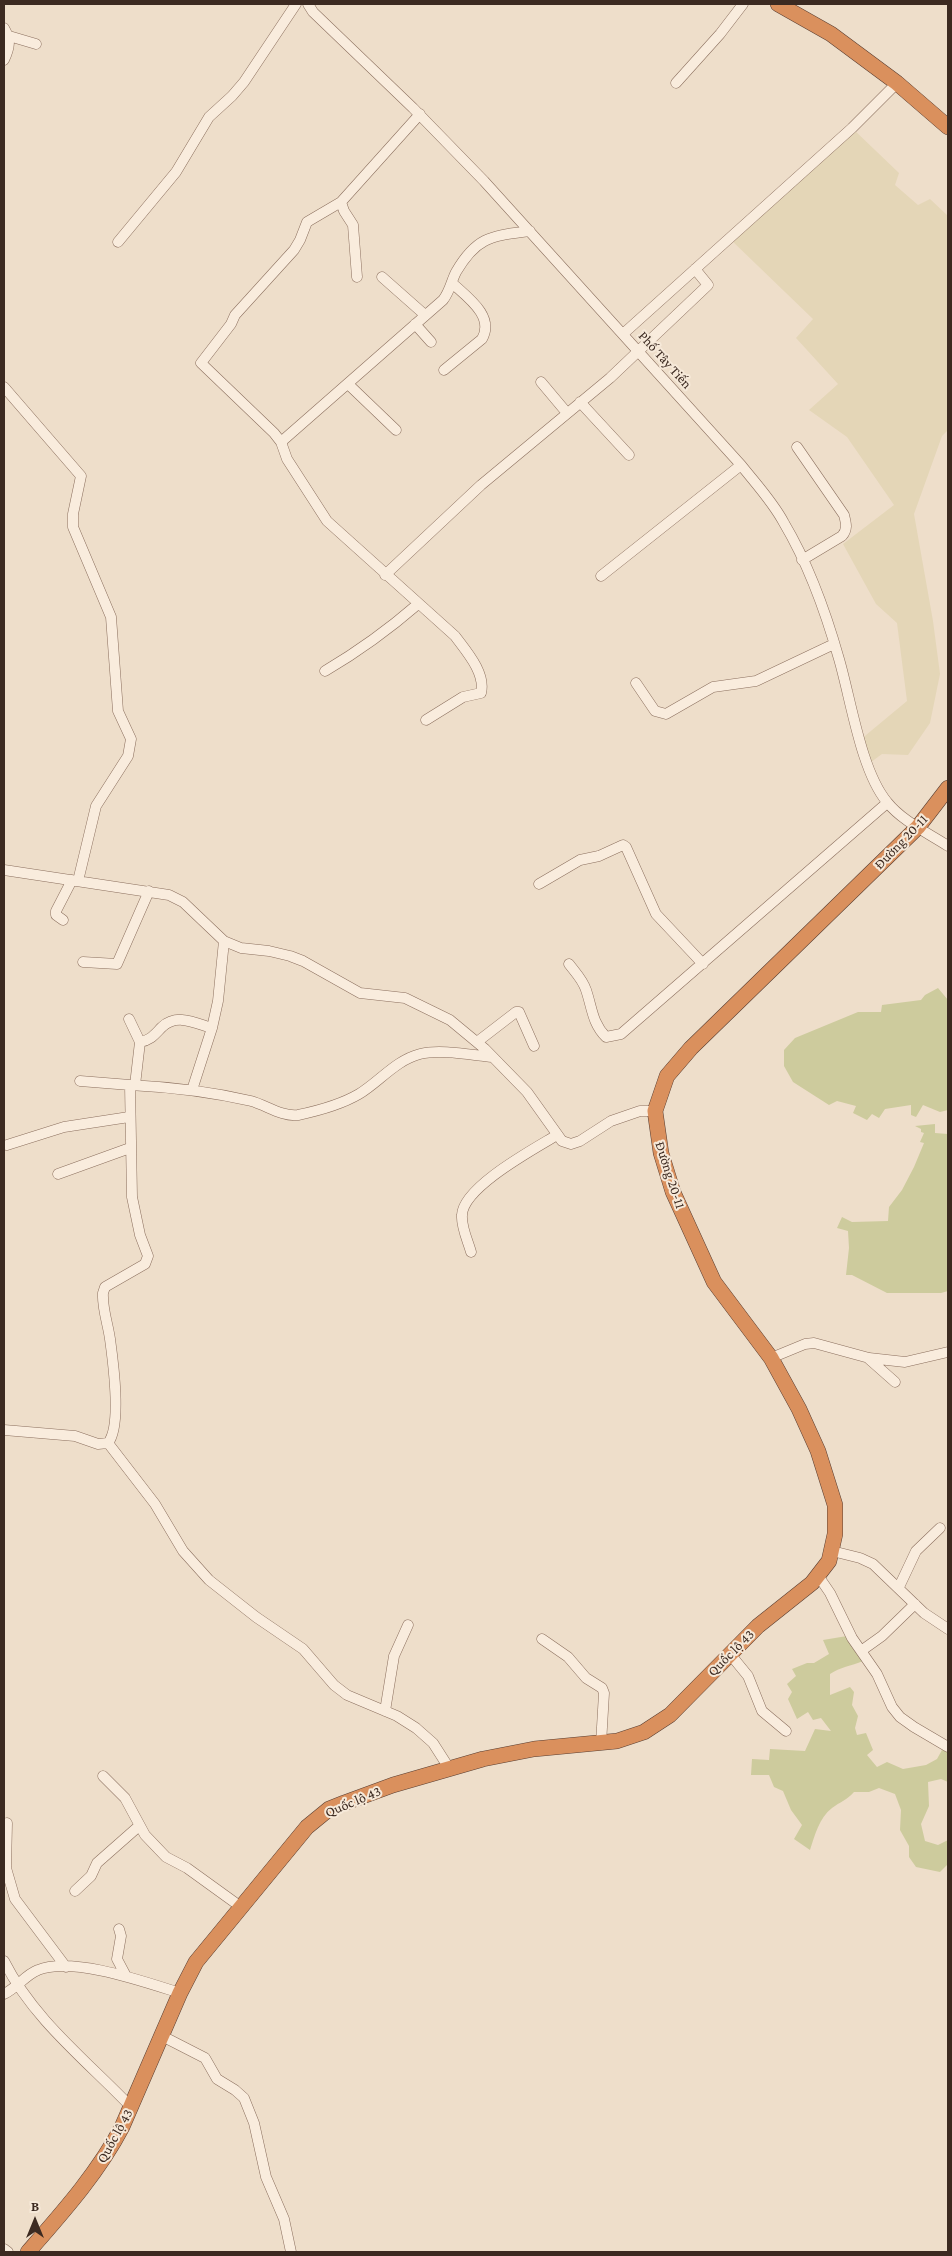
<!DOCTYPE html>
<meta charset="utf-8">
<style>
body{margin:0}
#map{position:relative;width:952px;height:2256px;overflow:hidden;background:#eedeca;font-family:"Crimson Pro",serif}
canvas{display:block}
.frame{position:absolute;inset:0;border:5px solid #3c2a21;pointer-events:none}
.north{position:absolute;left:10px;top:2196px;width:50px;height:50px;-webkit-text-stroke:4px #f6e9d9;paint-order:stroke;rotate:0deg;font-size:14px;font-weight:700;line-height:20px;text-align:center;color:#3c2a21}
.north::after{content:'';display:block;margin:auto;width:18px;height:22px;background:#3c2a21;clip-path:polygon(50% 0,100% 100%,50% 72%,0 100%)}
</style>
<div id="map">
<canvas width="952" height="2256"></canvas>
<div class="frame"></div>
<div class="north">B</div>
</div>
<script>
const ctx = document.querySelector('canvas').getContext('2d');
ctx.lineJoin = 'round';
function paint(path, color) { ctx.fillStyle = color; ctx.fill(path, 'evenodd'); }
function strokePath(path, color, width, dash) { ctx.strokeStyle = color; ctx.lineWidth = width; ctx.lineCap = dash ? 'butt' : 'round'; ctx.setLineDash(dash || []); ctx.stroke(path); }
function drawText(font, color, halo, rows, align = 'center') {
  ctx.font = font + ' "Crimson Pro",serif'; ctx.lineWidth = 4; ctx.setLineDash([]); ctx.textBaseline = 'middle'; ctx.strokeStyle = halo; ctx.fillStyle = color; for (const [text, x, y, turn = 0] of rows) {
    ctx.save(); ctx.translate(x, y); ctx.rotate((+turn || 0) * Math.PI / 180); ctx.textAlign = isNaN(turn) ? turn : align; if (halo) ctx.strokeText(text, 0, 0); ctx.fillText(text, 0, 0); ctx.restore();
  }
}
const farmland = new Path2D(`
 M852,128L899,173L895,185L918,205L930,199L948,216V430L942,436L914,514L933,621L940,674L930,723L908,755L882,754L867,765L860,740L907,701L897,623L876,604L843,544L894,505L847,437L809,410L838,384L796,338L813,319L729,238Z`);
const green = new Path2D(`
 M938,988L948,1000V1110L940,1112L923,1105L916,1117L911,1115V1105L885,1109L879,1118L872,1114L867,1120L853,1113L856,1106L837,1101L829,1105L793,1082L784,1066V1050L795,1038L858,1012H881L882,1005L921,1000L925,995Z
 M935,1124V1133L948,1134V1291L941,1293H887L852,1275H846L849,1248L848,1231L837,1228L842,1217L852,1222L888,1221L889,1207L902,1190L914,1167L924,1143L920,1142L924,1133L921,1132V1129L915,1126Z
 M847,1636L863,1661C851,1666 840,1667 830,1674V1695L850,1687L854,1692L852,1705L858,1716L855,1728L857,1735L866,1733L873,1750L867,1755L877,1767L887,1762L903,1769L926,1765L937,1759L942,1750L948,1752V1782L941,1779L928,1782L929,1806L921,1824L925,1841L938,1845L948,1840V1864L940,1872L916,1867L909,1857V1846L900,1830L901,1810L895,1794L879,1788L869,1792H854C847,1800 840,1802 832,1808C819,1818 815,1835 810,1850L794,1839L802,1825L791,1810L783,1791L774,1787L769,1775H751L752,1759L769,1760L770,1749L805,1751L815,1729L831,1731L821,1718L813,1720L808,1712L797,1719L788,1699L792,1692L787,1684L796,1676L792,1669L807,1663H814L829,1654L823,1640Z`);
const minor = new Path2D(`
 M308,4L313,12L413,108L484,181L741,465C756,484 773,502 784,523C809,565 826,613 839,659C851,700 861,771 887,802C902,821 928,833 948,846
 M4,28C11,40 10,47 4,60
 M9,36L36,44
 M676,83L720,34L743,4
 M420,114L341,202L307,222L300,240L294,250L235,315L231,324L201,363L274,433L281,442L287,459L327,521L455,636C466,651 486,673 481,693L463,697L426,720
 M341,202L344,211L353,225L357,277
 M118,242L176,172L209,117L232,96L244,82L296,4
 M382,277L425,315
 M415,324L431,342
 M623,334L852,128L897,83
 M444,370L482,339C495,316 467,297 452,283
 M541,382L567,413
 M348,384L396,430
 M4,387L81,476L73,514V527L111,617L118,711L131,739L128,756L96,806L78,881
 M580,402L629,455
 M281,442L443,300C450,291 451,282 456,272C477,236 492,236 530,231
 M797,447L844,515C846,523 848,529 842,536L802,560
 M385,575L481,485L610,378L708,285L695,269
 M601,576L741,465
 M325,671C359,651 388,630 418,604
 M636,683L655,711L666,714L713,687L756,681L834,644
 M4,870L169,895L183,902L224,941L241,948L269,951L290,956L303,961L360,993L405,998L450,1020L485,1049L527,1092L562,1141L571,1144L580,1141L611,1121L640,1111H655
 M539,884L580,860L599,856L623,845L626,847L656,914L703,964
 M63,920L56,915V911L72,880
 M83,962L117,964L149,891
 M569,964C575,972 583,980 586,990C592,1007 592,1023 606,1037L621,1034L887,803
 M129,1019L140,1042L135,1085
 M140,1042C151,1040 154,1035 162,1027C177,1013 195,1023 212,1028
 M477,1042L516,1012H519L534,1046
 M80,1081L130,1085
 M192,1090L212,1028L218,1001L224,941
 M7,1145L64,1127L129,1117
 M58,1174L130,1148
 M471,1252C468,1241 461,1227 462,1215C463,1187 534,1149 557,1135
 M771,1358L805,1344L814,1343L869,1358L905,1362L948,1352
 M869,1359L895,1382
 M4,1430L75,1436L98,1444L108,1443C122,1426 113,1361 110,1339C108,1324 102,1308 103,1293L105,1287L145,1264L148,1256L140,1235L132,1197L130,1085C170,1087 212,1092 251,1101C266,1105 282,1117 298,1115C317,1111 342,1104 359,1094C379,1082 396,1060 420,1054C440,1049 471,1055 492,1057
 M108,1443L155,1504L183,1551L209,1580L256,1617L303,1649L334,1685L347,1695L397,1716L416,1728L433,1743L449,1768
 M832,1551L860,1558L873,1564L924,1613L948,1629
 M819,1577L830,1593L852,1638L877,1674L892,1707L900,1717L914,1727L948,1747
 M899,1587L916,1551L940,1528
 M542,1639L568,1657L586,1678L602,1688L604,1693L601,1744
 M861,1651L882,1636L915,1604
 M730,1654L748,1676L762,1711L786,1731
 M385,1711L394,1656L408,1625
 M103,1776L125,1798L145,1835L166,1857L187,1868L241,1907
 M7,1823L6,1868L15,1899L66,1967
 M75,1891L91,1876L97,1863L139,1826
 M119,1929L121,1936L117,1959L126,1976
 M4,1961C33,2019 87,2061 131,2107
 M4,1994C17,1988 25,1975 38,1970C72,1956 145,1982 180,1993
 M162,2036L205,2058L217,2079L235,2090L244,2098L254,2123L266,2177L284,2219L291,2252
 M4,2249L8,2252`);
const highway = new Path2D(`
 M778,4L831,34L897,83L948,127
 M28,2252C62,2213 98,2173 122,2127L180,1993L196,1962L307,1827L329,1809L344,1803L393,1785L483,1759L534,1749L617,1741L644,1732L670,1715L758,1626L812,1583L829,1561L835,1534V1505L818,1451L799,1409L771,1358L714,1282L673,1192L661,1153L655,1111L667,1076L691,1048L918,827L948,788`);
const streetNames = [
 ["Phố Tây Tiến",665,360,48],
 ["Đường 20-11",901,842,-46],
 ["Đường 20-11",670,1175,72],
 ["Quốc lộ 43",731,1653,-45],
 ["Quốc lộ 43",353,1802,-23],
 ["Quốc lộ 43",115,2136,-61]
];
paint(farmland, '#e4d6b7');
paint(green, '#cdcb9d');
strokePath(minor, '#8b6f5e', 11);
strokePath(highway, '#593e32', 16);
strokePath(minor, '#f9ecdd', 10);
strokePath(highway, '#da905d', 15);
drawText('14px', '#3c2a21', '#f6e9d9', streetNames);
</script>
